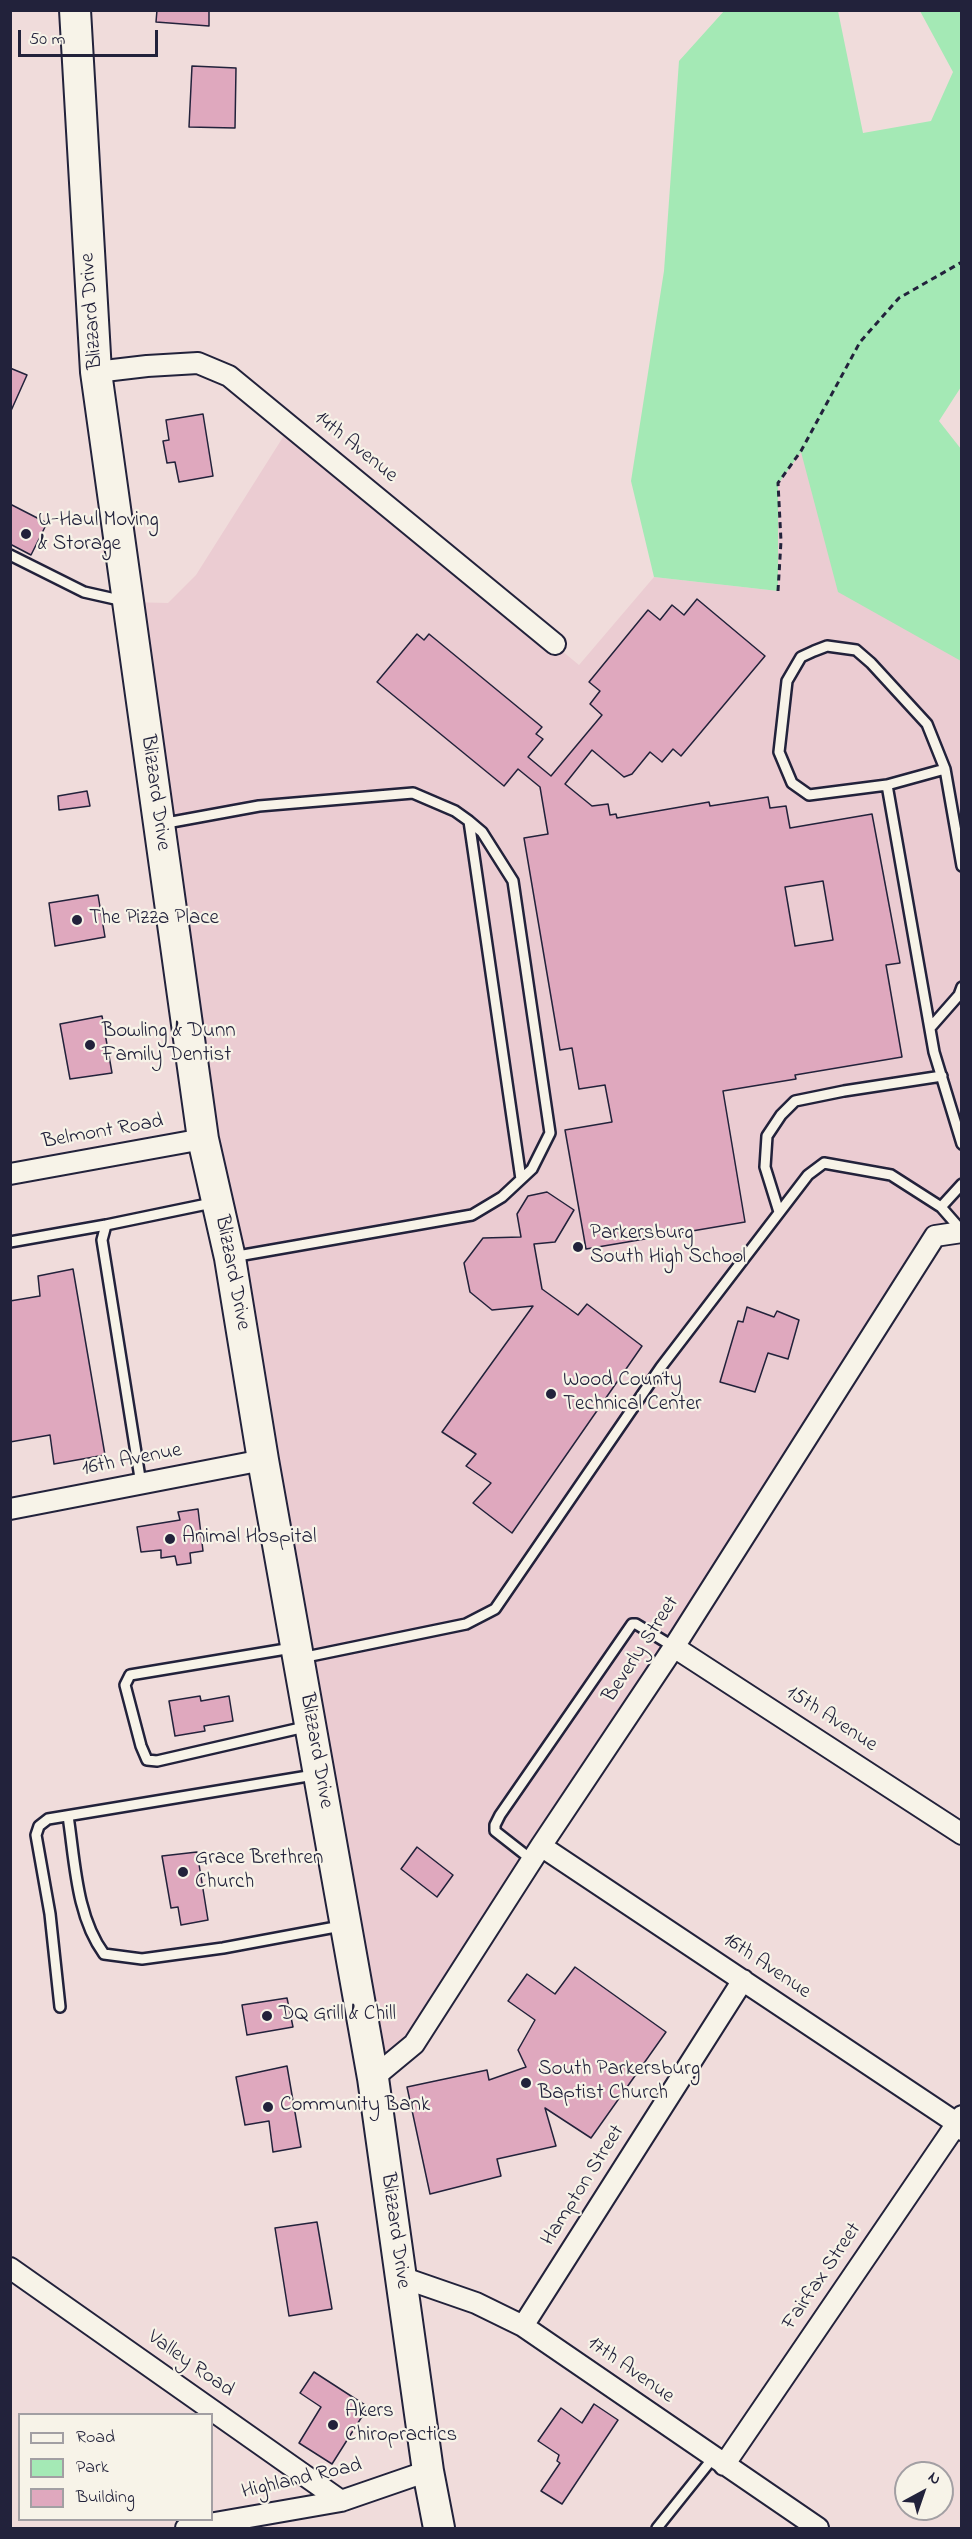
<!DOCTYPE html>
<style>
body{margin:0}
#map{position:relative;width:972px;height:2539px;overflow:hidden;background:#f0dcdb;font-family:"Indie Flower",sans-serif}
canvas{display:block}
.frame{position:absolute;inset:0;border:12px solid #22223b;pointer-events:none}
.legend{position:absolute;left:18px;top:2413px;width:195px;height:108px;box-sizing:border-box;background:#f7f3e8;border:2px solid #a29fa3;margin:0;padding:8px 10px;list-style:none;font-size:18px;color:#22223b}
.legend li{display:flex;align-items:center;gap:12px;height:30px}
.legend b{width:30px;border:2px solid #a29fa3}
.north{position:absolute;left:894px;top:2461px;width:60px;height:60px;box-sizing:border-box;background:#f7f3e8;border:2px solid #a29fa3;border-radius:50%;rotate:40deg;font-size:16px;font-weight:700;line-height:24px;text-align:center;color:#22223b}
.north::after{content:'';display:block;margin:auto;width:21px;height:27px;background:#22223b;clip-path:polygon(50% 0,100% 100%,50% 72%,0 100%)}
.scale{position:absolute;left:18px;top:30px;width:140px;height:27px;box-sizing:border-box;border:3px solid #22223b;border-top:0;padding-left:8px;font-size:18px;line-height:21px;white-space:nowrap;color:#22223b;-webkit-text-stroke:4px #f7f3e8;paint-order:stroke}
</style>
<div id="map">
<canvas width="972" height="2539"></canvas>
<div class="frame"></div>
<ul class="legend">
<li><b style="height:8px;background:#f7f3e8"></b>Road</li>
<li><b style="height:16px;background:#a4e9b5"></b>Park</li>
<li><b style="height:16px;background:#dfa8be"></b>Building</li>
</ul>
<div class="north">N</div>
<div class="scale">50 m</div>
</div>
<script>
const ctx = document.querySelector('canvas').getContext('2d');
ctx.lineJoin = 'round';
function paint(path, color) { ctx.fillStyle = color; ctx.fill(path, 'evenodd'); }
function strokePath(path, color, width, dash) { ctx.strokeStyle = color; ctx.lineWidth = width; ctx.lineCap = dash ? 'butt' : 'round'; ctx.setLineDash(dash || []); ctx.stroke(path); }
function drawText(font, color, halo, rows, align = 'center') {
  ctx.font = font + ' "Indie Flower",sans-serif'; ctx.lineWidth = 4.5; ctx.setLineDash([]); ctx.textBaseline = 'middle'; ctx.strokeStyle = halo; ctx.fillStyle = color; for (const [text, x, y, turn = 0] of rows) {
    ctx.save(); ctx.translate(x, y); ctx.rotate((+turn || 0) * Math.PI / 180); ctx.textAlign = isNaN(turn) ? turn : align; if (halo) ctx.strokeText(text, 0, 0); ctx.fillText(text, 0, 0); ctx.restore();
  }
}
const built = new Path2D(`
 M290,426L579,665L654,577L778,591V483L801,451L961,449V1232L935,1236L414,2044L373,2078L128,602L168,603L196,575Z`);
const green = new Path2D(`
 M724,11H838L863,133L931,121L953,72L920,11H961V387L939,421L961,449V661L838,592L801,452L778,484V591L654,577L631,481L664,271L679,61Z`);
const building = new Path2D(`
 M157,10H209V26L156,22Z
 M192,66L236,68L235,128L189,127Z
 M10,368L27,375L10,413Z
 M203,414L213,476L179,482L175,462L167,463L163,441L169,440L166,420Z
 M10,504L47,523L31,555L10,544Z
 M697,599L765,656L681,756L673,749L662,762L650,752L632,774L624,777L592,750L565,784L592,806L608,804L610,815L616,814L617,818L709,802L710,806L768,797L770,808L786,806L790,828L872,814L900,963L886,965L902,1057L795,1075L796,1079L723,1091L745,1222L586,1249L565,1130L612,1122L605,1085L579,1089L572,1048L560,1050L524,838L548,834L540,787L518,769L504,786L377,682L417,634L424,640L429,634L542,727L536,734L543,739L528,757L551,776L602,715L590,704L600,691L589,682L648,610L660,620L672,605L684,615ZM823,881L833,940L795,946L785,887Z
 M87,791L90,806L59,810L58,796Z
 M98,895L105,937L55,946L49,903Z
 M102,1016L112,1073L70,1079L60,1024Z
 M547,1192L574,1210L555,1242L534,1244L542,1289L578,1315L587,1304L642,1346L512,1533L473,1503L491,1483L466,1466L476,1454L442,1432L533,1306L492,1310L470,1292L464,1263L483,1238L521,1237L517,1214L528,1196Z
 M73,1269L105,1455L54,1464L50,1435L10,1442V1301L40,1296L38,1276Z
 M747,1307L774,1317L777,1311L799,1320L788,1359L768,1353L755,1392L720,1382L738,1321L743,1322Z
 M198,1509L203,1551L190,1553L191,1563L177,1565L175,1556L161,1558V1550L141,1552L137,1527L180,1520L178,1512Z
 M200,1696L201,1701L229,1696L233,1721L204,1726L205,1731L175,1736L169,1701Z
 M417,1847L453,1875L437,1897L401,1869Z
 M197,1852L208,1920L181,1925L178,1907L171,1908L162,1856Z
 M575,1967L666,2032L591,2138L545,2108L556,2146L497,2159L501,2176L430,2194L407,2087L487,2070L489,2080L526,2067L518,2050L535,2020L508,2001L527,1974L555,1994Z
 M287,1998L293,2027L247,2035L242,2005Z
 M287,2066L301,2147L273,2152L269,2121L245,2125L236,2077Z
 M317,2222L332,2309L289,2316L275,2228Z
 M314,2372L368,2407L332,2464L299,2443L321,2407L300,2393Z
 M594,2404L618,2420L562,2504L541,2491L560,2463L557,2461L559,2455L538,2441L561,2408L582,2423Z`);
const path = new Path2D(`
 M778,591L781,541L778,483L801,451L860,342L899,298L962,262`);
const lane = new Path2D(`
 M10,555L84,592L124,601
 M887,785L945,769
 M469,821L521,1179
 M161,824L259,806L413,793L455,811L469,821L482,832L513,881L550,1133L532,1169L502,1197L472,1215L232,1257
 M962,866L945,769L927,724L871,663L856,650L827,646L814,651L801,657L787,681L779,752L792,783L809,795L887,785L934,1052L962,1144
 M930,1028L959,995L962,987
 M941,1207L962,1184
 M779,1212L765,1167L767,1136L781,1115L795,1101L844,1091L942,1076
 M10,1242L106,1225
 M141,1484L102,1240L106,1225L212,1203
 M292,1648L130,1675L125,1685L141,1746L147,1760L157,1761L305,1727
 M301,1658L466,1624L495,1609L661,1367L808,1175L824,1163L891,1175L941,1207L962,1231
 M68,1816C75,1861 76,1916 104,1954L142,1959L223,1948L341,1926
 M532,1860L495,1831V1825L500,1815L632,1624H636L674,1647
 M60,2007L50,1914L36,1835L39,1826L48,1819L314,1775
 M657,2528L713,2458`);
const street = new Path2D(`
 M96,372L147,366L198,363L229,376L555,644
 M10,1174L203,1139
 M10,1509L263,1460
 M674,1647L962,1834
 M541,1846L958,2124L962,2130
 M373,2078L414,2044L541,1846L674,1647L935,1236L962,1232
 M10,2268L341,2501
 M401,2277L476,2303L523,2326L818,2528
 M523,2326L743,1980
 M724,2465L962,2116
 M186,2528L341,2501L428,2471`);
const primary = new Path2D(`
 M75,10L96,372L203,1139L230,1258L263,1460L373,2078L428,2471L439,2528`);
const markers = [
 [26,534,6,"#22223b"],
 [77,920,6,"#22223b"],
 [90,1045,6,"#22223b"],
 [578,1247,6,"#22223b"],
 [551,1394,6,"#22223b"],
 [170,1539,6,"#22223b"],
 [183,1872,6,"#22223b"],
 [267,2016,6,"#22223b"],
 [526,2083,6,"#22223b"],
 [268,2107,6,"#22223b"],
 [333,2425,6,"#22223b"]
];
const streetNames = [
 ["Blizzard Drive",93,311,-94],
 ["14th Avenue",355,448,39],
 ["Blizzard Drive",154,793,82],
 ["Belmont Road",103,1133,-10],
 ["Blizzard Drive",231,1273,79],
 ["16th Avenue",132,1461,-11],
 ["Beverly Street",642,1650,-57],
 ["15th Avenue",831,1720,33],
 ["Blizzard Drive",315,1751,80],
 ["16th Avenue",766,1967,34],
 ["Hampton Street",584,2186,-58],
 ["Blizzard Drive",394,2231,82],
 ["Fairfax Street",823,2277,-56],
 ["Valley Road",190,2365,35],
 ["17th Avenue",630,2371,35],
 ["Highland Road",302,2480,-13]
];
const poiNames = [
 ["U-Haul Moving",38,522],
 ["& Storage",38,546],
 ["The Pizza Place",89,920],
 ["Bowling & Dunn",102,1033],
 ["Family Dentist",102,1057],
 ["Parkersburg",590,1235],
 ["South High School",590,1259],
 ["Wood County",563,1382],
 ["Technical Center",563,1406],
 ["Animal Hospital",182,1539],
 ["Grace Brethren",195,1860],
 ["Church",195,1884],
 ["DQ Grill & Chill",279,2016],
 ["South Parkersburg",538,2071],
 ["Baptist Church",538,2095],
 ["Community Bank",280,2107],
 ["Akers",345,2413],
 ["Chiropractics",345,2437]
];
paint(built, '#ebccd2');
paint(green, '#a4e9b5');
paint(building, '#dfa8be');
strokePath(building, '#22223b', 1.5);
strokePath(lane, '#22223b', 14);
strokePath(street, '#22223b', 24);
strokePath(primary, '#22223b', 34);
strokePath(path, '#22223b', 3, [6, 4.5]);
strokePath(lane, '#f7f3e8', 9);
strokePath(street, '#f7f3e8', 20);
strokePath(primary, '#f7f3e8', 30);
for (const [x, y, r, color] of markers) { const dot = new Path2D(); dot.arc(x, y, r, 0, 2 * Math.PI); ctx.fillStyle = color; ctx.fill(dot); strokePath(dot, '#f7f3e8', 2); }
drawText('21px', '#22223b', '#f7f3e8', streetNames);
drawText('21px', '#22223b', '#f7f3e8', poiNames, 'left');
</script>
